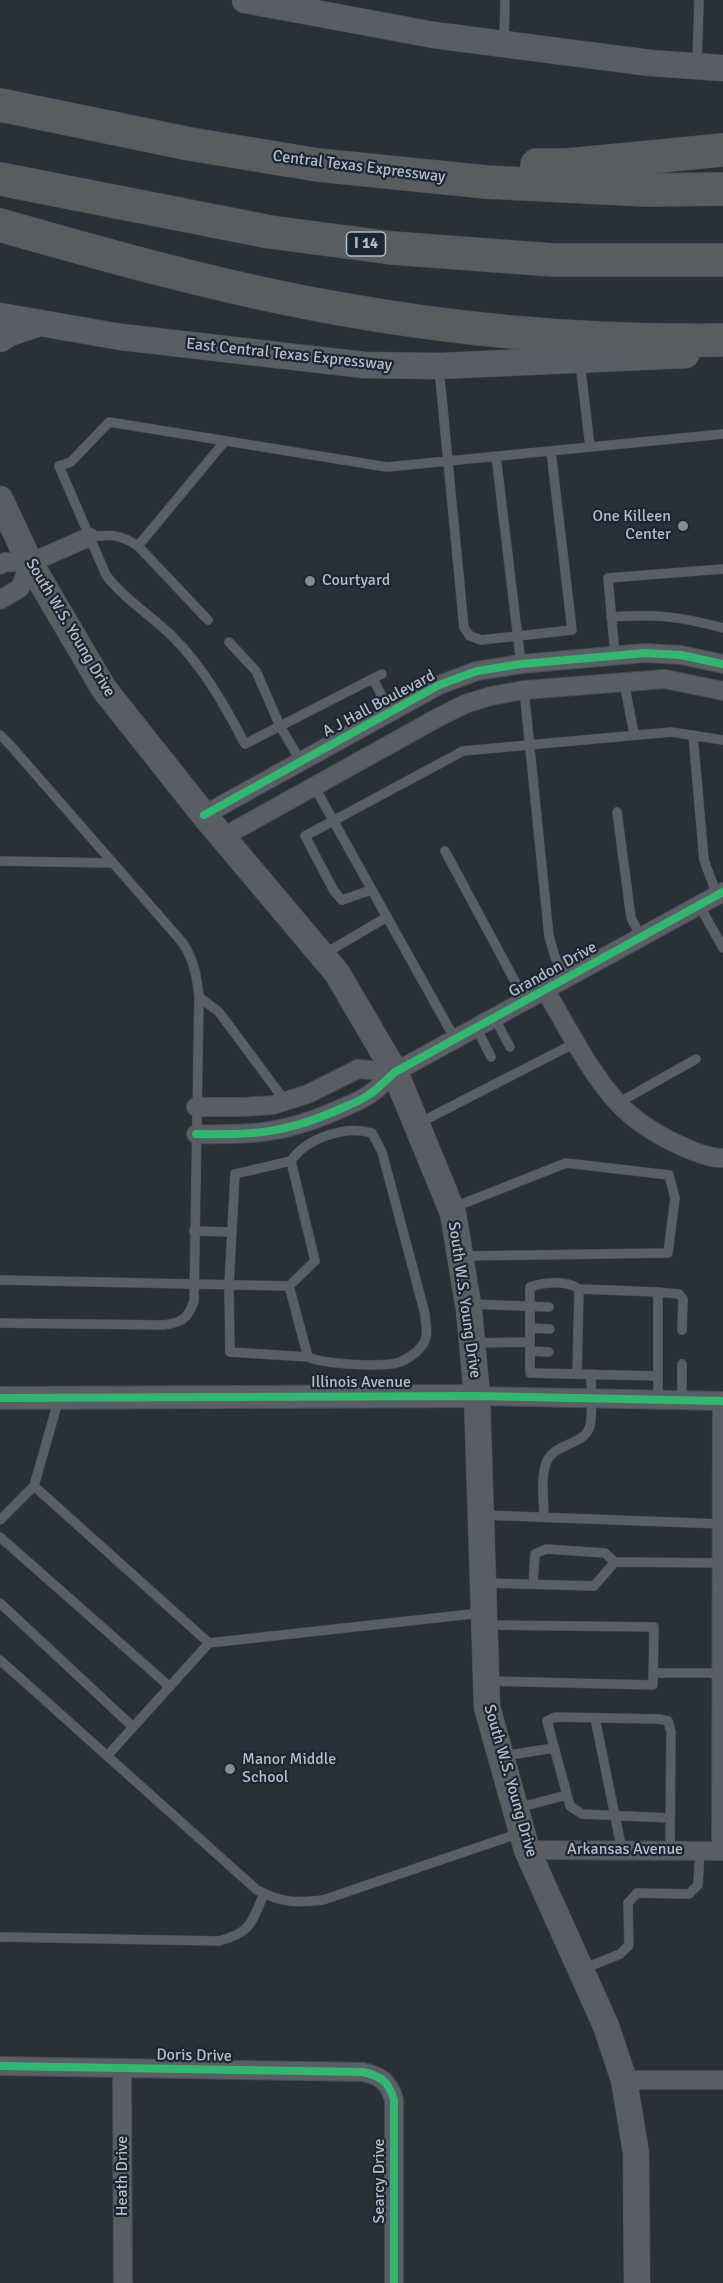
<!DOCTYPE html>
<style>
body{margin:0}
canvas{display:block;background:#2a3038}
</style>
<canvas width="723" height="2283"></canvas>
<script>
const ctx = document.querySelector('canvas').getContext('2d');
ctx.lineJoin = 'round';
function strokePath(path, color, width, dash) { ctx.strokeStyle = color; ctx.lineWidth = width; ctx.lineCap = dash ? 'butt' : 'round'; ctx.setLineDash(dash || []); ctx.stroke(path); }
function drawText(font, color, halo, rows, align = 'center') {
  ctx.font = font + ' Signika,sans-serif'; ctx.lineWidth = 4.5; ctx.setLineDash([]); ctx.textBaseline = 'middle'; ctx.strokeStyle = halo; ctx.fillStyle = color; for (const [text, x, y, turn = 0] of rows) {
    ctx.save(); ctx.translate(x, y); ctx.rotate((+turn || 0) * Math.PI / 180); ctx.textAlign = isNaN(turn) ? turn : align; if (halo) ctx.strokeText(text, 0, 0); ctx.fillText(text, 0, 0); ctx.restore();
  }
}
const service = new Path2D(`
 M504,43L505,0
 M697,64L699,0
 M580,362L590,447
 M439,368L464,628L470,636L481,640L572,630L551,451
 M496,456L521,664
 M89,537C110,534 120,534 138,546L208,620
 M138,546L225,441
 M611,617C656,614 679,616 723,628
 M229,642L256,671L280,726L301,762
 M615,655L608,578L723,569
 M382,674L245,744C225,706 204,668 173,637C152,616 124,599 106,575L59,466L71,462L109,422L387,467L723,434
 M373,679L390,712
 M624,682L634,734
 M524,690L549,936L555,957L567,978
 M0,735L11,746L182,942C194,959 197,977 199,997L194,1301C188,1319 181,1323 163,1325L0,1323
 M693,735L704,860L717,895
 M314,786L455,1039
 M617,812L631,918L641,937
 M445,851L525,1000
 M0,861L113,863
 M371,890L342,900L334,891L305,836L463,751L671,732L723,740
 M699,905L723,948
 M324,954L387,917
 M199,997L219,1012L285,1101
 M494,1017L510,1047
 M476,1027L491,1057
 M618,1103L696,1059
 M419,1123L577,1042
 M452,1208L566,1163L669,1175L675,1198L668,1253L462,1256
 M194,1231L232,1232
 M0,1280L289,1286L315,1261L291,1161L235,1174L229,1286L230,1352L308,1357C324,1364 383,1368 400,1362C410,1358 424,1348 426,1337C428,1331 425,1321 425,1314L382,1152L372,1133C346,1125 306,1138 291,1161
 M289,1286L308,1357
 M658,1292L679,1294L683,1299L682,1330
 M470,1304L549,1307
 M530,1328L550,1329
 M472,1343L530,1342
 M530,1351L549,1352
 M682,1364V1400
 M577,1374L579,1289
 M658,1376L530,1373V1287C544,1282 567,1280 579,1289L658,1292V1399
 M34,1486L209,1643
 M483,1515L722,1524
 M544,1517C544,1500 540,1476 547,1461C555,1443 585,1445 590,1426C593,1416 591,1387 591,1374
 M0,1520L34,1486L59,1398
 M0,1537L170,1687
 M486,1583L594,1586L615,1562L722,1563
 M533,1584L535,1554L546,1549L605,1553L615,1562
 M0,1603L133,1727
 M486,1625L654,1627L653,1685L488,1681
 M0,1660L257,1890C282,1903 296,1903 323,1900L520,1833
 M653,1673H722
 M595,1718L622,1850
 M107,1756L209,1643L481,1613
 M503,1756L554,1748
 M517,1808L567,1795
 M670,1851L671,1732L668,1721L659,1719L555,1717L547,1721L570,1806L582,1814L670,1818
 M0,1937L219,1941C252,1932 251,1923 264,1894
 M583,1969L620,1954L629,1945L628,1903L637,1893L689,1894L698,1885L700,1851`);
const minor = new Path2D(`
 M0,565L5,562L30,563L89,537
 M0,600L20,588L30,563
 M204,815L439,685L477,671L521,664L645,653L681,655L723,664
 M223,837L439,717L465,704L491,696L524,690L665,679L723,691
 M545,990C567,1026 589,1072 618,1103C634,1120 654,1133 675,1143C689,1150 707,1158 723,1158
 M196,1107H244L273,1105L308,1094L358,1069L395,1072
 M196,1134C250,1135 282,1134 333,1112C344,1107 356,1103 367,1096C377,1090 386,1080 395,1072L723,892
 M477,1396L723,1401
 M527,1850L723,1851
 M721,1851L722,1401
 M0,2066L363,2072C381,2076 389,2082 394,2100V2283
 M122,2068L123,2283
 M624,2080H723`);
const tertiary = new Path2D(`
 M0,1398L477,1396`);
const secondary = new Path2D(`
 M245,0L434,35L650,63L723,68
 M0,316L121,337L364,365L439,366L686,355
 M0,339L10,333L37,324
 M0,499L30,563L104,689L204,815L337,973L395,1072L453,1213L469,1310L477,1396L487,1707L527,1850L606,2026L624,2080L636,2153L637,2283`);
const motorway = new Path2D(`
 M0,105L190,144L318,165L486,182L647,190L723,189
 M537,165H568L723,150
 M0,179L270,232L392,248L553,260H723
 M0,225C109,256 219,287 330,307C459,331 592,342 723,340`);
const cycleway = new Path2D(`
 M204,815L439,685L477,671L521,664L645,653L681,655L723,664
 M196,1134C250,1135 282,1134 333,1112C344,1107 356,1103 367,1096C377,1090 386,1080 395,1072L723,892
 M0,1398L477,1396L723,1401
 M0,2066L363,2072C381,2076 389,2082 394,2100V2283`);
const markers = [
 [683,526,6,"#848b96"],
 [310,581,6,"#848b96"],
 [230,1769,6,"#848b96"]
];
const shields = [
 [366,244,39]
];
const shieldNames = [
 ["I 14",366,244]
];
const streetNames = [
 ["Central Texas Expressway",359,167,7],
 ["East Central Texas Expressway",289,355,6],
 ["South W.S. Young Drive",70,628,59],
 ["A J Hall Boulevard",379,704,-28],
 ["Grandon Drive",553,970,-29],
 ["South W.S. Young Drive",464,1300,82],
 ["Illinois Avenue",361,1383],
 ["South W.S. Young Drive",510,1781,74],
 ["Arkansas Avenue",625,1850],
 ["Doris Drive",194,2056,1],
 ["Heath Drive",123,2176,-90],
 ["Searcy Drive",380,2181,-90]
];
const poiNames = [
 ["One Killeen",671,517,"right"],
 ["Center",671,535,"right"],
 ["Courtyard",322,581],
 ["Manor Middle",242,1760],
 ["School",242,1778]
];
strokePath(service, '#484c53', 10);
strokePath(minor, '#484c53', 20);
strokePath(tertiary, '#484c53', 24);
strokePath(secondary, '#484c53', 27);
strokePath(motorway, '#474c53', 34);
strokePath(service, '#5a5e66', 9);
strokePath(minor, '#5a5e66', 18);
strokePath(tertiary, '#5a5e66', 22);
strokePath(secondary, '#595d64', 26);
strokePath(motorway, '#5a5d60', 33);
strokePath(cycleway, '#33b770', 8);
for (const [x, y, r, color] of markers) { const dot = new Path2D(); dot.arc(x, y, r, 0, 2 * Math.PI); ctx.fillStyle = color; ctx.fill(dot); strokePath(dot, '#1d2633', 2); }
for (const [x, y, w] of shields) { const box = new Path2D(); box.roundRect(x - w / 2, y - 12, w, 24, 4.5); ctx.fillStyle = '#1d2633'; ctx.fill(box); strokePath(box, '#b4bcc9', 1.5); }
drawText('bold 15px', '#b4bcc9', null, shieldNames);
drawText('16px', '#b4bcc9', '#1d2633', streetNames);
drawText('16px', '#b4bcc9', '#1d2633', poiNames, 'left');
</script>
